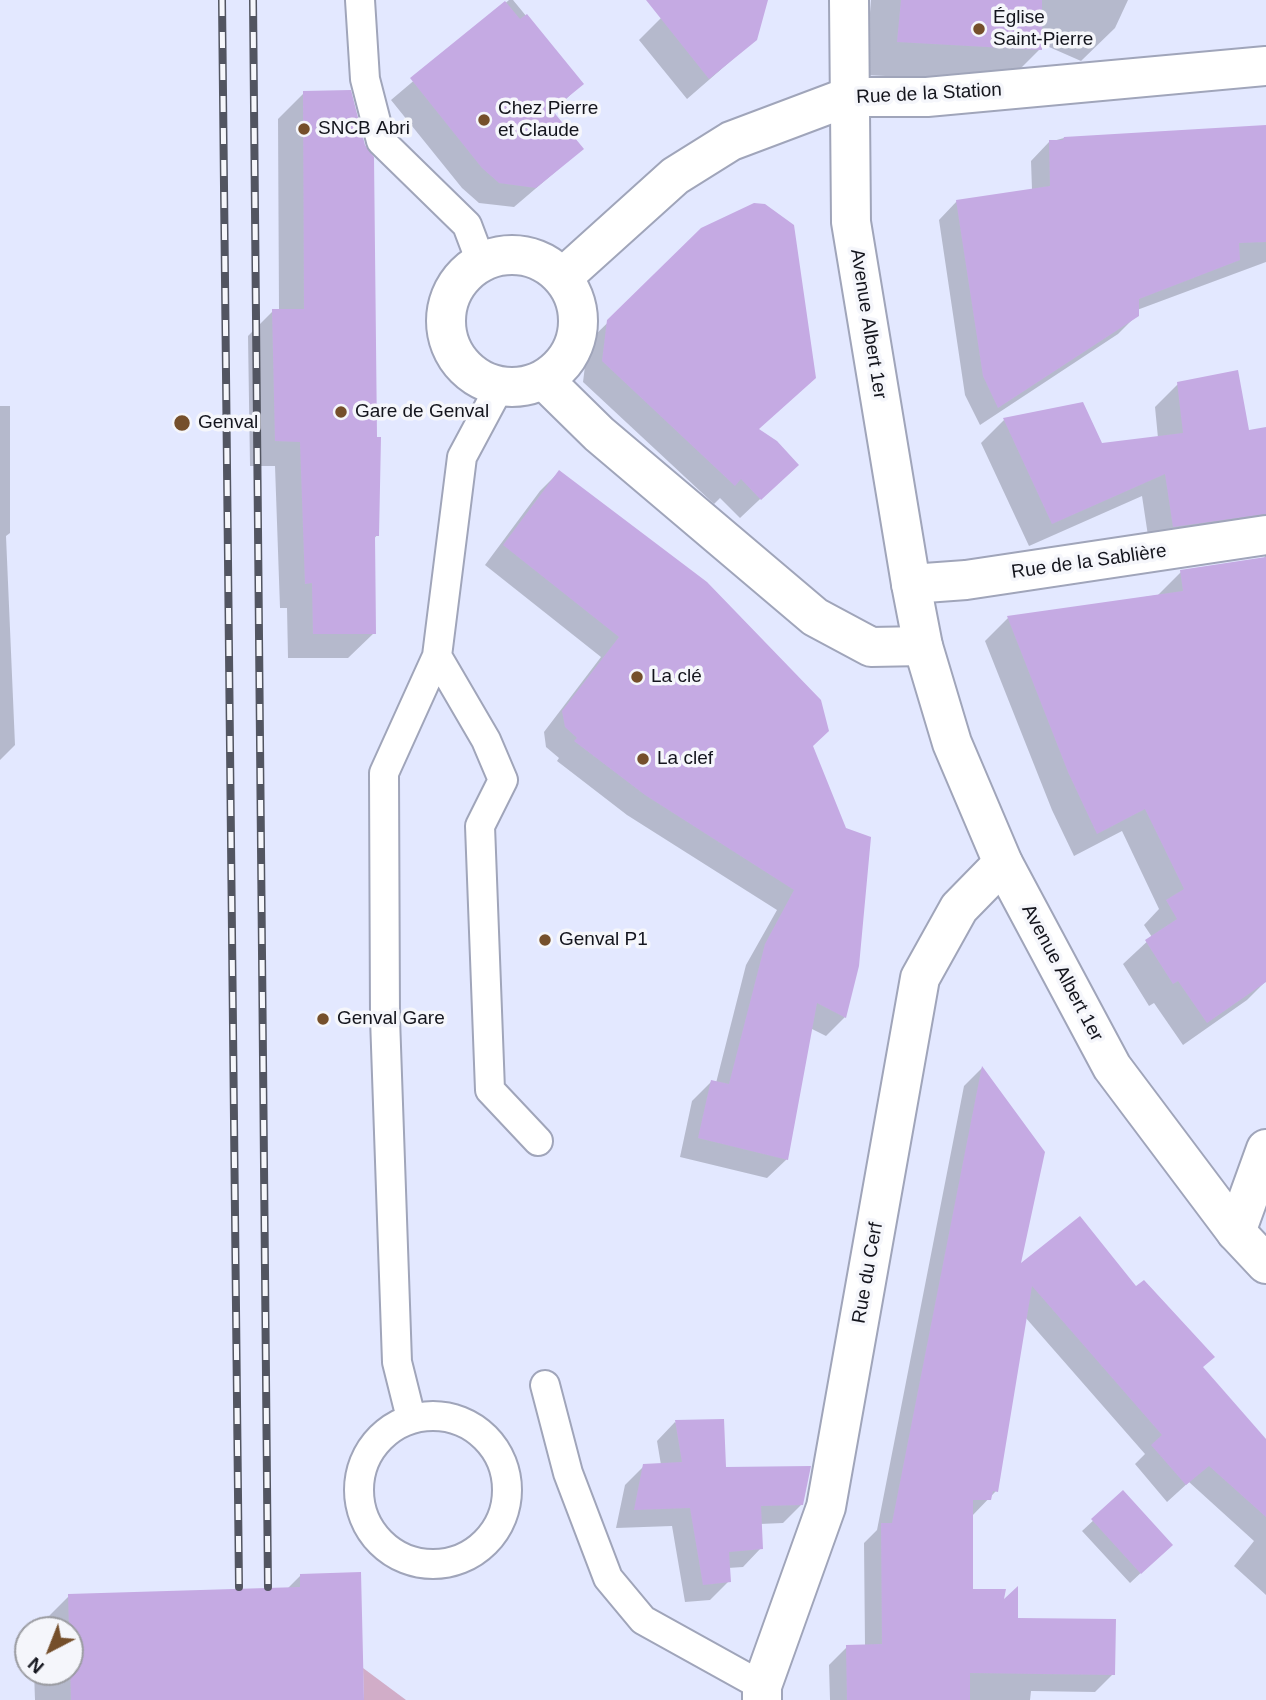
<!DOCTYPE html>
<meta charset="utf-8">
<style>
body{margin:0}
#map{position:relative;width:1266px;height:1700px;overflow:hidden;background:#e3e8ff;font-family:Helvetica,sans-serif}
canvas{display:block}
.north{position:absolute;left:14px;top:1616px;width:70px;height:70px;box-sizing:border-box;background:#f5f6fb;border:2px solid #9b9ca2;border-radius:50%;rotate:222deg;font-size:19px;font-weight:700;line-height:28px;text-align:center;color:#14151d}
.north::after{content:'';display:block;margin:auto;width:24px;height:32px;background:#754f2b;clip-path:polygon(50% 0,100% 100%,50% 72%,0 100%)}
</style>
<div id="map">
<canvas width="1266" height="1700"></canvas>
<div class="north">N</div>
</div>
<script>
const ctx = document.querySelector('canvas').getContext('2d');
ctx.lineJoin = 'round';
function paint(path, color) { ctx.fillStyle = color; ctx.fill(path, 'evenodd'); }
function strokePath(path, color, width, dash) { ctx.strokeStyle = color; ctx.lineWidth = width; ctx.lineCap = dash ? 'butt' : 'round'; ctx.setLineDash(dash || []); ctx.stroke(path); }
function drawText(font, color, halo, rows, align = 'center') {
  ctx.font = font + ' Helvetica,sans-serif'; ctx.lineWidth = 7; ctx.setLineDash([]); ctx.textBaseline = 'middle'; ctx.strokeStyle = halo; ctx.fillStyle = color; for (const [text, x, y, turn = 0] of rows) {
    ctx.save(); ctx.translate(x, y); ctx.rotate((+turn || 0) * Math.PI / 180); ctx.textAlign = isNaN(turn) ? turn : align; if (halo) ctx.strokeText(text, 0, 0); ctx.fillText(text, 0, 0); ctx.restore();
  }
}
const green = new Path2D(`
 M363,1668L406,1700H364Z`);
const shadow = new Path2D(`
 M509,0H513L582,84L552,112L582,149L514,207L479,203L462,188L391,100Z
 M672,0H767L756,39L687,99L639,40L671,8Z
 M871,0H1128L1115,28L1081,61L1040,43V49L1007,82L865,75Z
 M304,93L377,535L374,539V633L348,658H288L287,608H280L275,466H250L248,336L273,311H279L278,119Z
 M1266,128V262L1137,310V315L1118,334L980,425L965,395L939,220L957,201L1032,190L1031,161L1049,142L1064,138Z
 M702,230L757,430L776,484L740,518L720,498L714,504L583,382L588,342Z
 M1178,384L1248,432L1266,429V981L1247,1000L1183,1045L1154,1003L1149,1006L1123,964L1152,937L1144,925L1159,909L1122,831L1074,856L1052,810L985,641L1008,618L1158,595L1181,572L1264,559L1265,555L1261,545L1150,549L1142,496L1029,546L981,443L1004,420L1082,404L1101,445L1158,438L1155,407Z
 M0,406H10V533L6,536L15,745L0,760Z
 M559,472L812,746L845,1017L826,1036L810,1028L787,1159L767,1178L680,1157L692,1101L711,1082L716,1083L746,965L777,910L627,815L557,761L559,758L546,747L544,732L601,657L485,565L540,491Z
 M982,1068L1018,1267L1201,1368L1266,1442V1595L1234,1566L1254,1541L1189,1482L1167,1502L1135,1464L1145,1454L1025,1317L996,1491L971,1517V1591L1002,1604L1016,1619L1113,1674L1095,1692L1031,1691L1030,1700H830L829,1665L847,1647L865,1646L864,1543L877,1530L964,1086Z
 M675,1422L724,1468L802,1504L783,1523L760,1524L761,1548L743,1567L728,1568L729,1581L710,1600L685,1602L672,1526L616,1528L625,1485L644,1466L661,1465L657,1441Z
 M1123,1493L1160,1555L1130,1583L1082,1531Z
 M301,1575L363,1700H35L34,1672H70V1630H35L69,1596L287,1589Z`);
const building = new Path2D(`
 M646,0H768L757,40L709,79Z
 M901,0H1042V50L897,42Z
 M505,1L520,19L527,14L584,84L552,110L584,149L536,188L499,183L482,168L410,78Z
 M351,90L365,145L374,157L377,437H381L379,536H375L376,634H313L312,583L305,584L300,442L275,441L272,309H304L303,91Z
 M1266,125V242L1239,243L1240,260L1139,299V316L998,408L983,376L956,200L1050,186L1049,140H1063L1064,137Z
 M754,203L765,204L794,225L816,378L759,429L777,441L799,465L761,500L741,479L735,486L602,361L607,320L701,228Z
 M1238,370L1249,430L1266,427V514L1173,527L1165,474L1052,524L1003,418L1083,402L1102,443L1183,433L1177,382Z
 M559,470L707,582L821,700L829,731L813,746L846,828L871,837L859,966L846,1018L817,1003L788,1160L698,1138L711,1080L729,1084L765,944L794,890L645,795L574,741L577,738L565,727L562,711L619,637L503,545Z
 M1266,557V982L1207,1023L1178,981L1173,984L1145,940L1177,919L1166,900L1184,889L1145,809L1097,834L1068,772L1007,616L1183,591L1180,570Z
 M982,1066L1045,1152L1021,1263L1080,1216L1136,1286L1144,1280L1215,1357L1203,1367L1266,1439V1517L1209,1466L1186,1485L1151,1445L1162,1435L1032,1286L998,1492L993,1491L991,1500H973V1589H1006L1004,1599L1018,1586V1618L1116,1619L1115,1675L970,1673V1700H847L846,1645L882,1644L881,1523H892Z
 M724,1419L726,1467L811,1466L803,1505L761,1506L763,1549L729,1552L731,1582L703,1585L690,1508L634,1510L643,1464L682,1462L675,1420Z
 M1123,1490L1173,1545L1141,1574L1091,1519Z
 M361,1572L364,1700H71L68,1594L300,1587V1574Z`);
const lane = new Path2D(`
 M360,0L365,79L381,141L467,225L481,262
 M437,656L486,740L503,780L480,826L490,1090L538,1141
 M545,1385L568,1473L608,1578L643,1620L762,1686
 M359 1490a74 74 0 1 1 148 0a74 74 0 1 1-148 0Z
 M411,1418L397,1362L385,1018L384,773L437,656L462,457L500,386`);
const street = new Path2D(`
 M446 321a66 66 0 1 1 132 0a66 66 0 1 1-132 0Z
 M563,277L675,176L731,141L848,97H927L1266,66
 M544,380L599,434L815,617L871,647L923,646
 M911,584L966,580L1266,535
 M1236,1232L1266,1149
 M762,1700V1686L826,1507L920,978L959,908L1003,863`);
const secondary = new Path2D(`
 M849,0L851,222L911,584L923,646L952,743L1003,863L1112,1067L1236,1232L1266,1264`);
const rail = new Path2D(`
 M222,0L239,1587
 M253,0L268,1587`);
const markers = [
 [979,29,7,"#754f2b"],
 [484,120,7,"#754f2b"],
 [304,129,7,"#754f2b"],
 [341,412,7,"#754f2b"],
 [182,423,9,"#754f2b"],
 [637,677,7,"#754f2b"],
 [643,759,7,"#754f2b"],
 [545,940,7,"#754f2b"],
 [323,1019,7,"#754f2b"]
];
const poiNames = [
 ["Église",993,18],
 ["Saint-Pierre",993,40],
 ["Chez Pierre",498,109],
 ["et Claude",498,131],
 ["SNCB Abri",318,129],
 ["Gare de Genval",355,412],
 ["Genval",198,423],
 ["La clé",651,677],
 ["La clef",657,759],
 ["Genval P1",559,940],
 ["Genval Gare",337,1019]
];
const streetNames = [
 ["Rue de la Station",929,94,-3],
 ["Avenue Albert 1er",868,324,81],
 ["Rue de la Sablière",1089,562,-8],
 ["Avenue Albert 1er",1062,973,62],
 ["Rue du Cerf",868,1273,-80]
];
paint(green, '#d1adc8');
paint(shadow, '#0003');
paint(building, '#c5aae3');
strokePath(lane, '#a0a5ba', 32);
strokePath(street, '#a0a5ba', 42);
strokePath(secondary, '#a0a5ba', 42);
strokePath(lane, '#fff', 28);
strokePath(street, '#fff', 38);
strokePath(secondary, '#fff', 38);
strokePath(rail, '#525561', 8);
strokePath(rail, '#f5f6fb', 5, [16]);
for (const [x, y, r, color] of markers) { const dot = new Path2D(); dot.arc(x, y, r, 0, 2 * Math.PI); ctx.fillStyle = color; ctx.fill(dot); strokePath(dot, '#f5f6fb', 2.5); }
drawText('19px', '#14151d', '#f5f6fb', poiNames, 'left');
drawText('19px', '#14151d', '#f5f6fb', streetNames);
</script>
